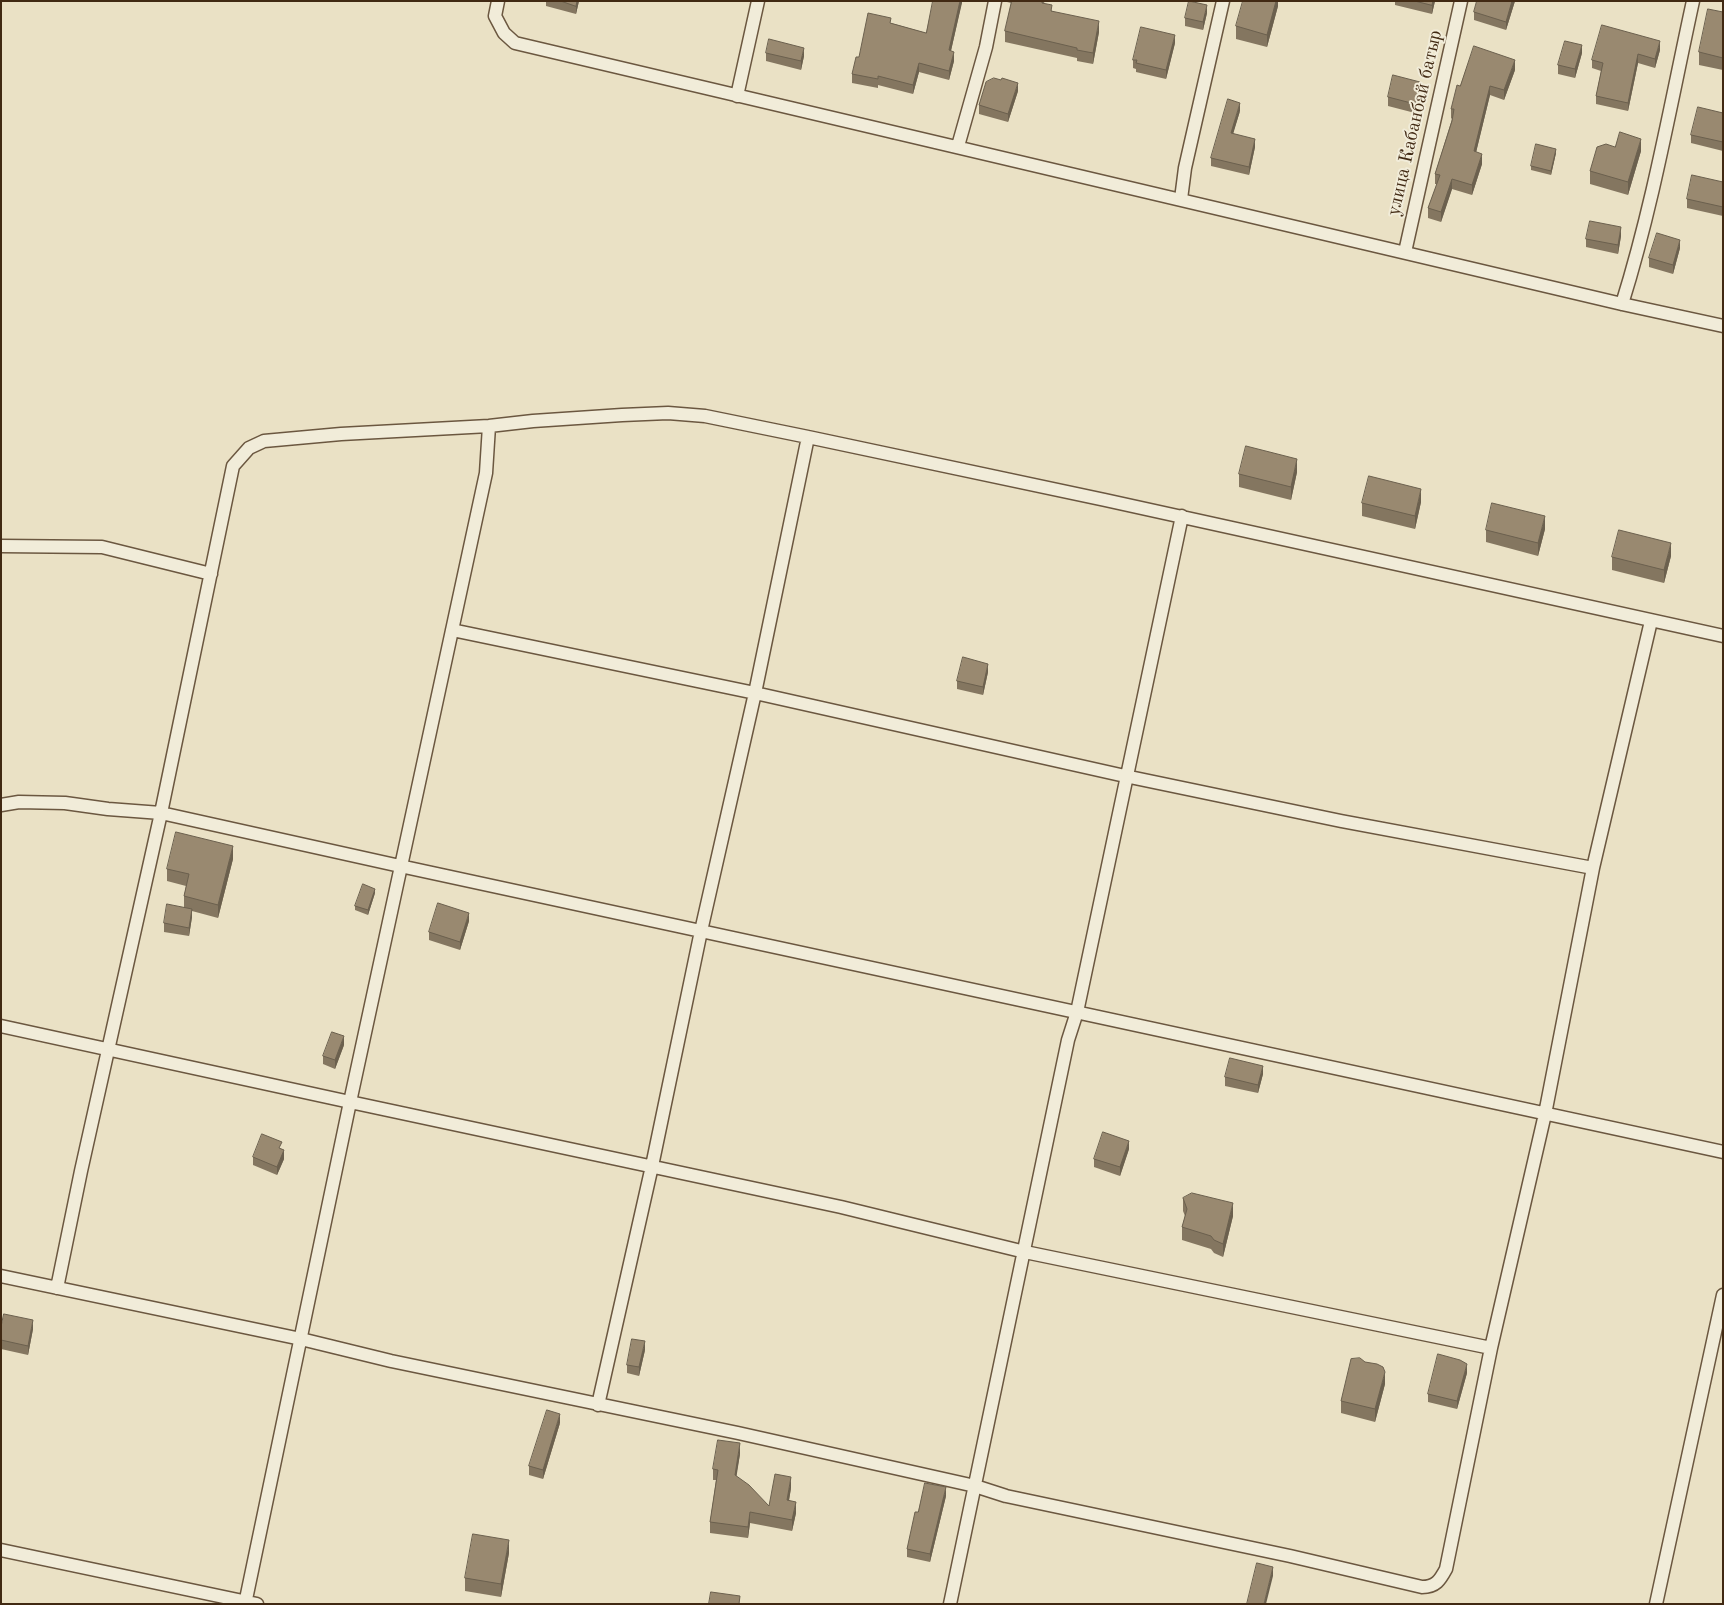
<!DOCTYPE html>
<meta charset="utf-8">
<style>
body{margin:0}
#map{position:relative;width:1724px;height:1605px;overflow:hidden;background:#eae1c5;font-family:"Old Standard TT",serif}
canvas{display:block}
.frame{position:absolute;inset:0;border:2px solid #412913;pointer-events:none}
</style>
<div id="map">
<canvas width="1724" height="1605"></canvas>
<div class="frame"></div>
</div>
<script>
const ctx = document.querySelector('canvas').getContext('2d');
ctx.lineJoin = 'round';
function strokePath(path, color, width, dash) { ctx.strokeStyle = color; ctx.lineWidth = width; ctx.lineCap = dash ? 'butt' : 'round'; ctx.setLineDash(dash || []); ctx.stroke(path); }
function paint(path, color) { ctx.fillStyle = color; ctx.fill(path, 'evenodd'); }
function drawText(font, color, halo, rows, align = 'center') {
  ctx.font = font + ' "Old Standard TT",serif'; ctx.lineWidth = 4; ctx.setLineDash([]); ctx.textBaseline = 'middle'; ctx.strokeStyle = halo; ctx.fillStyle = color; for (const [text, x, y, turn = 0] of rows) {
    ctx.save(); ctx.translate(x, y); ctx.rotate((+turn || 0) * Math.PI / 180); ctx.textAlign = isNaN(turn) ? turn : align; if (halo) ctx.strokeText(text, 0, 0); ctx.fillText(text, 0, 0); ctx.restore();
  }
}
const street = new Path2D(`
 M498,1L495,16L504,33L515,43L1622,304L1723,326
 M737,96L758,1
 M958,146L986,47L995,1
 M1181,199L1185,168L1223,1
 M1405,252L1461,1
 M1622,304C1653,205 1671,102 1693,1
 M1,546L102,547L211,574
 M452,630L755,693L1125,776L1341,821L1593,868
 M1,805L19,802L65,803L108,809L161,813L400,866L1723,1152
 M1,1026L350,1102L841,1207L1025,1252L1491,1348
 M1,1276L301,1339L391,1361L738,1433L975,1486L1006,1496L1290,1556L1422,1587C1436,1587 1440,1580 1446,1569L1491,1348L1545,1114L1593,868L1651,621
 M57,1288L81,1171L161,813L233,466L249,448L264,441L341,434L489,426L533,421L622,415L668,413L705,416L808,437L1105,500L1723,636
 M598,1405L652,1166L701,931L755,693L808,437
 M1,1550L257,1604
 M245,1604L350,1102L486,473L489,426
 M950,1604L1068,1040L1077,1012L1182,516
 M1656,1604L1723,1295`);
const wall = new Path2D(`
 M546,1H579L576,14L546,6Z
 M962,1L951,51L954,61L949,80L919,72L913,94L878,85V88L852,83V74L859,57L891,23L926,33Z
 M1003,1H1045L1044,3L1052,11L1099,32L1093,64L1077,61V58L1005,42V31L1011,3Z
 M1278,1V6L1267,47L1236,39V26Z
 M1395,1H1435L1432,14L1395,5Z
 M1477,1H1515L1506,30L1474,20V12Z
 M1723,12V70L1699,65V52Z
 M1207,13L1203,30L1185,26V18Z
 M1175,43L1166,79L1136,72V69L1133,68V60Z
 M1660,50L1655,68L1638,63L1628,111L1596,104V96L1601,71L1592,68V60Z
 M766,53L804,56L801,70L766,61Z
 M1582,53L1575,78L1558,74V65Z
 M1515,70L1504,100L1490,95L1476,152L1482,164L1472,195L1452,189L1441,222L1428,218V208L1437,184H1435V174L1452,119L1451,118V109Z
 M1018,91L1008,122L979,114V105Z
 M1420,91L1415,113L1388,106V97Z
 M1240,111L1233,133L1255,147L1249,175L1211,166V158Z
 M1723,113V151L1691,143V135Z
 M1615,147L1641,151L1628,195L1590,184V171Z
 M1556,153L1551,175L1531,170V166Z
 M1723,182V216L1687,208V199Z
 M1621,236L1618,254L1586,247V239Z
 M1680,248L1673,274L1649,267V258Z
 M1297,472L1291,500L1239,487V474Z
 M1421,502L1415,529L1362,516V503Z
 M1545,529L1538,556L1486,542V530Z
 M1671,556L1664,583L1612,570V557Z
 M988,672L983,695L957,689V681Z
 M233,859L218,918L192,911V917L189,936L164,932V923L184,907V896L186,886L167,881V869Z
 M375,893L368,915L355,910V906Z
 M469,921L460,950L429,940V932Z
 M344,1045L335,1069L323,1064V1056Z
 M1263,1074L1258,1093L1225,1086V1077Z
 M282,1149L284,1159L277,1175L253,1165V1157Z
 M1129,1149L1120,1176L1094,1167V1159Z
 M1183,1198L1233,1216L1223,1257L1214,1253L1211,1249L1182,1240V1227L1185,1216L1183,1211Z
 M1,1327L33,1329L28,1355L1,1349Z
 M645,1350L639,1376L627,1373V1365Z
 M1467,1373L1457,1409L1428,1402V1394Z
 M1385,1384L1375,1422L1341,1413V1401Z
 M560,1423L543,1479L529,1475V1466Z
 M740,1454L736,1476L769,1506L791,1488L789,1501L796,1513L792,1531L750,1523L748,1538L710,1533V1522L716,1480H713V1469Z
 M946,1496L930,1562L907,1557V1549L918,1512Z
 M509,1553L501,1597L465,1591V1578Z`);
const shadedWall = new Path2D(`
 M577,1H579L576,14V6Z
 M960,1H962V3L949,59V50Z
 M1276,1H1278V6L1267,47V35Z
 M1433,1H1435L1432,14V5Z
 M1512,1H1515L1506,30V22Z
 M1207,5V13L1203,30V22Z
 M1099,21V32L1093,64V53Z
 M1175,35V43L1166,79V70Z
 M1660,41V50L1655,68V59Z
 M1582,45V53L1575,78V69Z
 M804,48V56L801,70V61Z
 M954,52V61L949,80V71Z
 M1638,54V63L1628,111V103Z
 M1515,60V70L1504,100V90Z
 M919,63V72L913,94V85Z
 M1420,82V91L1415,113V104Z
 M1018,83V91L1008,122V114Z
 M1490,86V95L1474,161V151Z
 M1240,103V111L1231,141V133Z
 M1255,139V147L1249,175V167Z
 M1641,139V151L1628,195V182Z
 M1556,149V153L1551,175V171Z
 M1482,154V164L1472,195V185Z
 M1452,179V189L1441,222V212Z
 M1621,227V236L1618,254V245Z
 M1680,240V248L1673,274V265Z
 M1297,459V472L1291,500V487Z
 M1421,489V502L1415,529V516Z
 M1545,516V529L1538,556V543Z
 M1671,543V556L1664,583V570Z
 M988,664V672L983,695V687Z
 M233,846V859L218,918V905Z
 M375,889V893L368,915V910Z
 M192,909V917L189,936V928Z
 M469,913V921L460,950V942Z
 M344,1036V1045L335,1069V1060Z
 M1263,1066V1074L1258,1093V1085Z
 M1129,1141V1149L1120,1176V1167Z
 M284,1150V1159L277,1175V1167Z
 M1233,1203V1216L1223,1257V1244Z
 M33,1320V1329L28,1355V1346Z
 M645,1341V1350L639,1376V1367Z
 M1467,1364V1373L1457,1409V1401Z
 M1385,1372V1384L1375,1422V1409Z
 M560,1414V1423L543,1479V1470Z
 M740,1443V1454L735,1486V1475Z
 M791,1477V1488L787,1511V1500Z
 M946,1487V1496L930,1562V1554Z
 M796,1502V1513L792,1531V1520Z
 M750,1512V1523L748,1538V1527Z
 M509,1540V1553L501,1597V1584Z
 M1273,1567V1576L1266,1604H1264Z`);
const building = new Path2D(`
 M561,1H577L576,6Z
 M933,1H960L949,50L954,52L949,71L919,63L913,85L878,76V79L852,74L856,57H859L868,13L891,18L890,23L926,33Z
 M1012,1H1042V3L1052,5L1051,11L1099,21L1093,53L1077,50V48L1005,31Z
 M1189,1L1207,5L1203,22L1185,18Z
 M1243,1H1276L1267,35L1236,26Z
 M1415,1H1433L1432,5Z
 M1477,1H1512L1506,22L1474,12Z
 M1708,9L1723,12V58L1699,52Z
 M1602,25L1660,41L1655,59L1638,54L1628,103L1596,96L1603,63L1592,60Z
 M1141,27L1175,35L1166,70L1136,63L1137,60H1133Z
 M769,39L804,48L801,61L766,53Z
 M1565,41L1582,45L1575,69L1558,65Z
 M1474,46L1515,60L1504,90L1490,86L1474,151L1482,154L1472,185L1452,179L1441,212L1428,208L1440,175L1435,174L1452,121L1454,109H1451L1457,85L1460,86Z
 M1393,75L1420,82L1415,104L1388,97Z
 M994,78L1001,80L1002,78L1018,83L1008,114L979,105L986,82Z
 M1228,99L1240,103L1231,133L1255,139L1249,167L1211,158Z
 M1698,107L1723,113V142L1691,135Z
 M1620,132L1641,139L1628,182L1590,171L1597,147L1606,144L1615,147Z
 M1536,144L1556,149L1551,171L1531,166Z
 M1692,175L1723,182V207L1687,199Z
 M1590,221L1621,227L1618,245L1586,239Z
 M1657,233L1680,240L1673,265L1649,258Z
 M1246,446L1297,459L1291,487L1239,474Z
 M1369,476L1421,489L1415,516L1362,503Z
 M1492,503L1545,516L1538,543L1486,530Z
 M1619,530L1671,543L1664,570L1612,557Z
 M963,657L988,664L983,687L957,681Z
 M176,832L233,846L218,905L184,896L189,874L167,869Z
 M363,884L375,889L368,910L355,906Z
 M438,903L469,913L460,942L429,932Z
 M167,904L192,909L189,928L164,923Z
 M332,1032L344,1036L335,1060L323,1056Z
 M1230,1058L1263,1066L1258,1085L1225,1077Z
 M1103,1132L1129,1141L1120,1167L1094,1159Z
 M262,1134L282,1142L279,1148L284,1150L277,1167L253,1157Z
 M1192,1193L1233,1203L1223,1244L1214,1240L1211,1236L1182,1227L1187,1209L1183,1198Z
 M4,1314L33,1320L28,1346L1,1340V1327Z
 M632,1339L645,1341L639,1367L627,1365Z
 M1438,1354L1460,1360L1467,1364L1457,1401L1428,1394Z
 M1360,1358L1365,1362L1377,1364L1383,1367L1385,1372L1375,1409L1341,1401L1351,1359Z
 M547,1410L560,1414L543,1470L529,1466Z
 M718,1440L740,1443L735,1475L749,1485L769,1506L775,1474L791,1477L787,1500L796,1502L792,1520L750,1512L748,1527L710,1522L718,1470L713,1469Z
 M925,1483L946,1487L930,1554L907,1549L915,1512H918Z
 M473,1534L509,1540L501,1584L465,1578Z
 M1257,1563L1273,1567L1264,1604H1247Z
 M711,1592L740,1596L739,1604H709Z`);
const streetNames = [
 ["улица Кабанбай батыр",1415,123,-77]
];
strokePath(street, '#6b5740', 15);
strokePath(street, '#f1ecd9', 12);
paint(wall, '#847660');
paint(shadedWall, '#6b604e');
paint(building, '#998970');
strokePath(building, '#6b604e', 1);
drawText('19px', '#412913', '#f1ecd9', streetNames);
</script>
